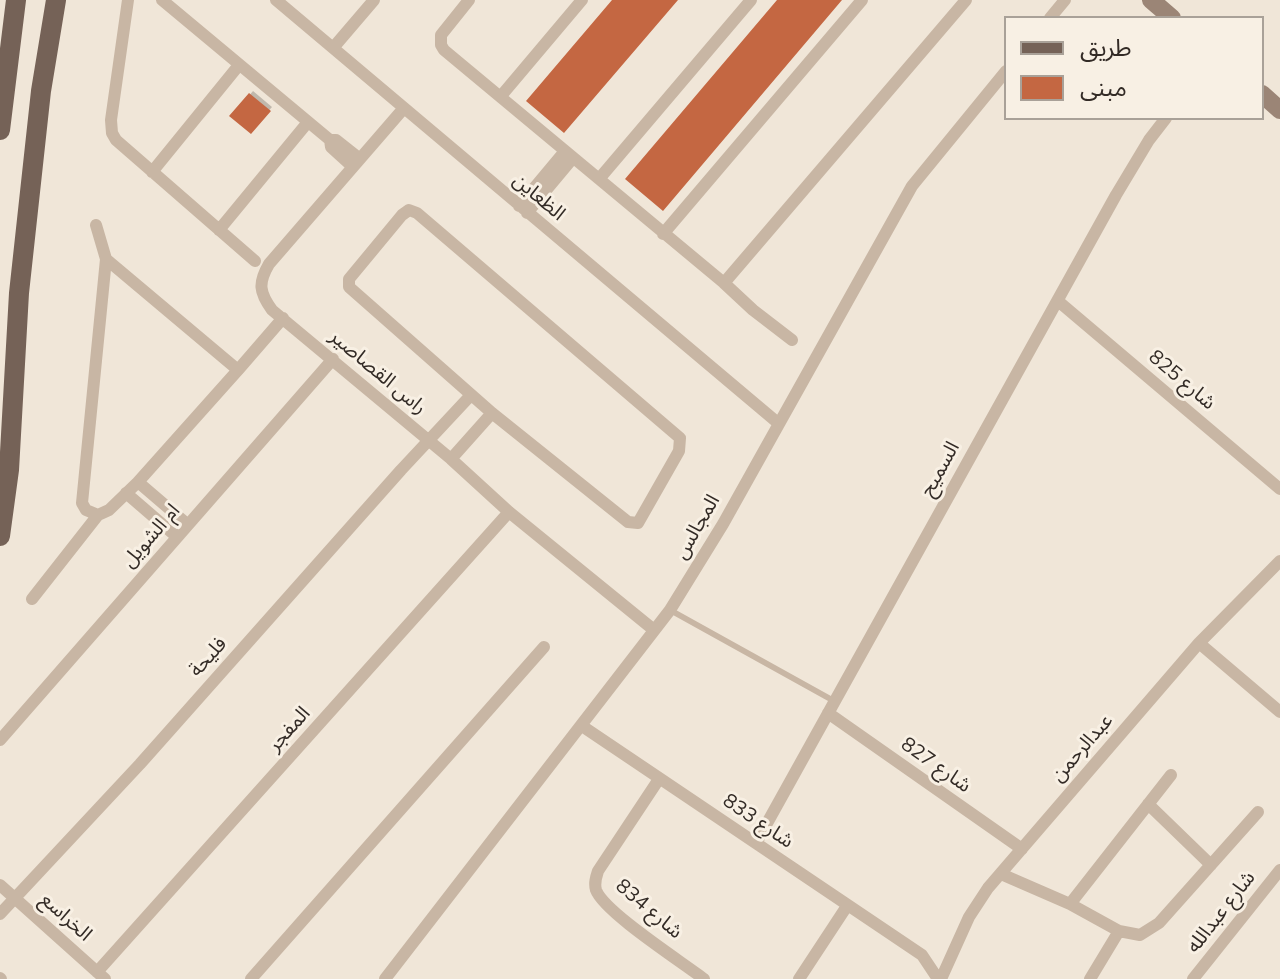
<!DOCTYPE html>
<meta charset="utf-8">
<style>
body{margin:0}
#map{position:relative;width:1280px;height:979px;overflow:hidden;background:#f0e6d8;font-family:Mulish,"Noto Sans Arabic",sans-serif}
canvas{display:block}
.legend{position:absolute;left:1004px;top:16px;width:260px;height:104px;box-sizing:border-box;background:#f8f0e4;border:2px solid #a9a198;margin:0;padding:10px 14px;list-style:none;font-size:24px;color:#332b26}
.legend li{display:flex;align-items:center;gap:16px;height:40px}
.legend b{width:40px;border:2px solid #a9a198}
</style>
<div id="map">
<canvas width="1280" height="979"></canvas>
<ul class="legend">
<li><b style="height:10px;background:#756257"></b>طريق</li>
<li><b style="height:22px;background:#c46742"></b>مبنى</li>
</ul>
</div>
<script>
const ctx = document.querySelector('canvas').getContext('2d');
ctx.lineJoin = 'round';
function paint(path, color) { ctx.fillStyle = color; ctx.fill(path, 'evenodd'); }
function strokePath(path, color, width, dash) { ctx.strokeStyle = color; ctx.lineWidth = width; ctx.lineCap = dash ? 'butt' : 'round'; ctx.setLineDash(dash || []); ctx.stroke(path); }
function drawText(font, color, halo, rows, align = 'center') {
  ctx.font = font + ' Mulish,"Noto Sans Arabic",sans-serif'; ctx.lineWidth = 6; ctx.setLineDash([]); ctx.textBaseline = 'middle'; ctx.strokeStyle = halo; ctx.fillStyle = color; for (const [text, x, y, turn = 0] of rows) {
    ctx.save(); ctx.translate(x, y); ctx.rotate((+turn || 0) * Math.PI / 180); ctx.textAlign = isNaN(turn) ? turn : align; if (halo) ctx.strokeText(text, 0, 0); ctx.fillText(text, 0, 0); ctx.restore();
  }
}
const shadow = new Path2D(`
 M253,91L272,107L251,131L232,116Z`);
const building = new Path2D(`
 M612,0H678L564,133L526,101Z
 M777,0H842L663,211L625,179Z
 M249,93L271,111L251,134L229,116Z`);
const lane = new Path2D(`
 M670,610L834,701`);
const street = new Path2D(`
 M128,0L111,120L112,133L116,140L255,261
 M162,0L330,140H336L360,159
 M276,0L778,423
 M469,0L441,35V45L444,50L724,283L966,0
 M1050,18L1065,0
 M333,48L374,0
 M501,96L582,0
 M404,108L269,264C258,283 259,292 272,310L451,459L509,512L654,630
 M330,140L331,147L353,167
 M152,172L239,65
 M599,179L751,0
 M519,206L565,151
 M409,210L417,213L680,438L679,451L638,523L628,522L492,413L349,287V279L402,215Z
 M527,213L573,158
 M96,225L106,259L82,503L86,510L98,515L109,510L138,482L238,370L106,259
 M219,230L308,122
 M663,234L862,0
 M724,283L753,310L792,340
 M1058,301L1280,489
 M238,370L283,318
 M451,459L492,413
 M138,482L187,524
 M126,493L177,537
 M32,599L98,515
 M1199,643L1280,712
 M828,713L1022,849
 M582,726L922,955L938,979
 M0,740L333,359
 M659,779L598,871C596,877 594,883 596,890C604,912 682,962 704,979
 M1148,804L1211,865
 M756,843L1116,195L1149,140L1166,118
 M1001,874L1070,904L1119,931L1140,935L1159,923L1258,812
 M0,885L105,979
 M1070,904L1171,775
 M0,914L140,764L401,470L471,395
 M97,972L509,512
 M0,978L1,979
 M251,979L544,647
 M385,979L670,610L723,524L912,186L1006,71
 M799,979L847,906
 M941,979L969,917L988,888L1199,643L1280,561
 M1090,979L1119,931
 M1193,979L1280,870`);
const secondary = new Path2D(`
 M1151,0L1172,18
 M1262,94L1280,110`);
const primary = new Path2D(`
 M0,130L16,0
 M0,536L9,470L19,293L41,91L56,0`);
const streetNames = [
 ["الظعاين",539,197,40],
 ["راس القصاصير",378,372,40],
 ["شارع 825",1182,380,40],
 ["السميح",940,469,-61],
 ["المجالس",697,527,-60],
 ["ام الشويل",151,536,-49],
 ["فليحة",208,657,-48],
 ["المفجر",289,729,-48],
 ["عبدالرحمن",1082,748,-49],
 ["شارع 827",936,765,35],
 ["شارع 833",758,821,34],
 ["شارع 834",649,909,40],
 ["شارع عبدالله",1221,912,-52],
 ["الخراسع",66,917,42]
];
paint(shadow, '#0003');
paint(building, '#c46742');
strokePath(lane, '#c8b6a4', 6);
strokePath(street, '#c8b6a4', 12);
strokePath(secondary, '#9b8576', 18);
strokePath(primary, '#756257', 20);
drawText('20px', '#332b26', '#f8f0e4', streetNames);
</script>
